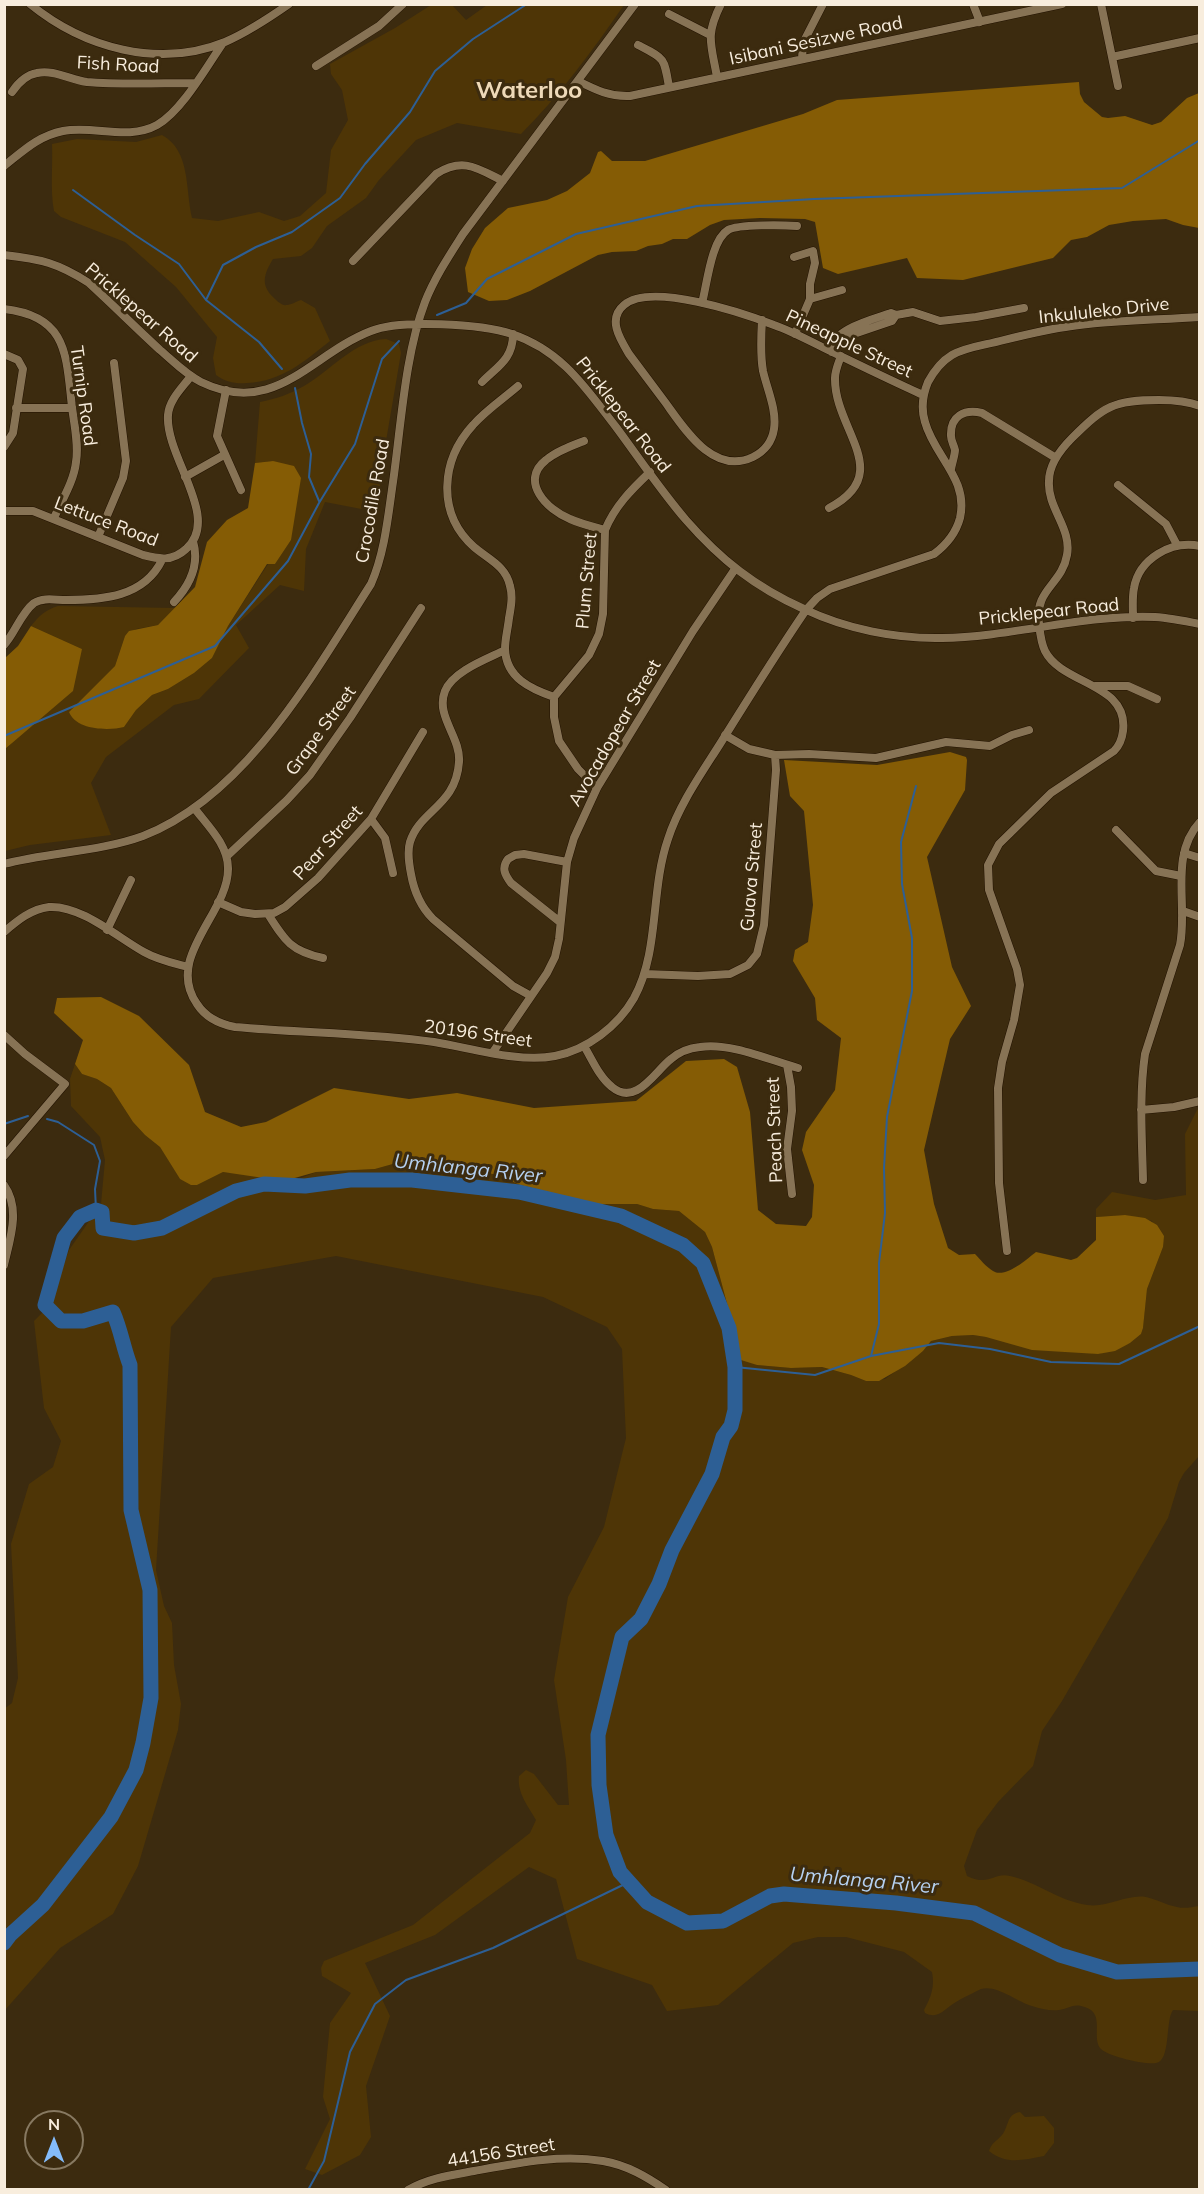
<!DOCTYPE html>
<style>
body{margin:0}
#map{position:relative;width:1204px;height:2194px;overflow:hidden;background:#3c2b0f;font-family:Mulish,sans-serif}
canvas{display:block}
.frame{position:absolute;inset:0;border:6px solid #f8eddd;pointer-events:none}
.north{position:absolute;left:24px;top:2110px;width:60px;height:60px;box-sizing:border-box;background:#3c2b0f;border:2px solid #877961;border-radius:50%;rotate:0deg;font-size:16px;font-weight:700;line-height:24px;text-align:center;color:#f8eddd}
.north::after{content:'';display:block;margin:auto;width:21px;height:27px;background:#84bcfb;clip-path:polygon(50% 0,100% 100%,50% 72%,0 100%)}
</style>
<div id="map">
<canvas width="1204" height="2194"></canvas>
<div class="frame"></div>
<div class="north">N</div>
</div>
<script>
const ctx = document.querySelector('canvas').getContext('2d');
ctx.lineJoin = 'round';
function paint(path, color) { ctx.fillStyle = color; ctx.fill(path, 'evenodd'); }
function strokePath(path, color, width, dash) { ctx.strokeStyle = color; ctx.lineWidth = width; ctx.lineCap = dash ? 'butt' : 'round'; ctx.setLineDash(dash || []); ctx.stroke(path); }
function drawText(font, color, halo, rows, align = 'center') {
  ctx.font = font + ' Mulish,sans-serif'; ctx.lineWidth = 6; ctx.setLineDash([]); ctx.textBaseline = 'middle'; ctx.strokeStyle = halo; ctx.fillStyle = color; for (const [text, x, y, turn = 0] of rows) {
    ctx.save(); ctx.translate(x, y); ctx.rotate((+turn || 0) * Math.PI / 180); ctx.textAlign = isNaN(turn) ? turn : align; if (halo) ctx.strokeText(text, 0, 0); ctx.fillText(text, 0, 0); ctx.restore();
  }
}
const green = new Path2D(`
 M517,4L624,5C593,50 560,95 521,134L457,123L416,140L379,180L366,198L327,226L312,248L301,256L273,259C264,274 260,285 274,298C277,301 282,306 287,305C291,305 297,301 301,300L315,308L330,341C303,362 283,381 247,383C236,384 225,382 216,375L213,358L217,337L176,287L125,242L61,217L54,211C50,189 53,166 52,144L77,139L136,142L162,135C191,151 185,189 192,218L218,221L259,212L284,221L300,216L326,193L331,150L348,120L342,90L331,74L330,64L395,28L431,5H452L466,20L487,5Z
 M386,339L399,344L401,353L384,453L377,512L325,502L306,549L304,591L280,585L236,625L249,648L199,699L174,705L106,757L91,783L111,835L30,845L5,851V749L9,746L82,649L31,626C39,616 45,610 58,606L175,608L158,625L136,629L125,636L115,666L69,712L124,727L136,710L152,695L168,689L194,673L212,658L228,626L268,564H275L291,540L273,461L255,463L260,402C276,399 290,394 304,386C330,371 355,340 386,339Z
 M75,1064L82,1074L97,1079L111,1088L133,1122L145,1135L160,1147L180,1179L197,1185L223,1172L301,1178L316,1172L375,1169L400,1162L448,1175L477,1171L498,1175L520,1185L597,1204H637L653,1209L679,1211L705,1232L712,1247L735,1334L734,1347L757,1365L791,1368L822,1367L851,1375L866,1381L885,1379L923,1351L931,1341L952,1336L973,1335L1098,1354L1130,1343L1141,1334L1143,1328L1147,1289L1163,1247L1152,1221L1125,1215L1096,1217V1209L1112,1192L1155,1200L1186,1195L1185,1134L1197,1110L1199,1109V1456L1184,1473L1179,1482L1168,1518L1062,1701L1042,1731L1033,1766L998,1802L977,1830L964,1866L967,1876C990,1887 993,1872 1010,1876C1037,1882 1059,1901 1087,1905C1108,1908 1126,1894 1146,1897C1156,1899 1166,1905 1177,1907C1184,1909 1192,1907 1199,1906V2011L1173,2010C1165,2021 1171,2061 1156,2063C1145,2065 1106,2056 1100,2048C1091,2035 1107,2011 1081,2006C1073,2004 1067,2009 1059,2010C1050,2011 1041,2009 1032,2006C1018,2002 996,1984 981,1989C975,1992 962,1998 956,2002C945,2008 939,2020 925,2013L924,2010C931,1997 935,1987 932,1972L904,1952L846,1937H818L793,1943L718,2005L667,2011L652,1985L577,1959L556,1879L529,1867L435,1935L365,1963L390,2016L366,2086L371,2137L360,2155L322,2175L305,2169L330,2119L323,2097L330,2023L351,1993L322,1976L321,1968L324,1961L413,1925L530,1833L536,1820C528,1806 517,1793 519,1776L526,1770L534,1774L558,1805H569L566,1760L554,1680L568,1597L604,1527L626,1438L622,1349L607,1327L543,1297L336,1256L213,1278L171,1327L156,1570L164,1606L172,1623L174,1665L181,1704L178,1730L138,1866L113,1914L60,1948L5,2010L4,1709L12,1703L18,1678L11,1544L29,1484L53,1467L61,1441L44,1408L34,1321L49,1306L69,1250L101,1204L105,1160L100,1137L71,1106L70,1079Z
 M1020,2112L1025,2117L1044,2116L1054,2128V2143L1044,2156C1022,2160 1007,2165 989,2151C992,2142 996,2142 1002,2135C1009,2127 1006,2114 1020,2112Z`);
const forest = new Path2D(`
 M1079,82L1080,94L1084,102L1102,117L1108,118L1125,116L1152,125L1161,122L1187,98L1199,93V228L1183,225L1166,219L1133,221L1109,225L1087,237L1071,240L1053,258L963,280L917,278L907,258L838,274L823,268L815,222L805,219L760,218L724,220L710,225L687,239H673L662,244L648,246L636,251L612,252L598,255L530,291L507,300L489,301L468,292L465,268L472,249L485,228L508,208L547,200L567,191L590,173L598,152L601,151L612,161H645L803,114L837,100Z
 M273,461L294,466L301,478L291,540L275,564H267L228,626L212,658L194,673L168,689L152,695L136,710L124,727C108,731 76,730 69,712L115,666L125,636L129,631L158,625L195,587L207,542L227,520L248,508L255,463Z
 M31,626L82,649L73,691L5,749V658L18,646Z
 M950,752L966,757L967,760L965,790L927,857L952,967L971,1006L950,1039L924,1150L934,1204L948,1248L959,1255L975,1254C980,1259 986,1267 993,1271C1005,1279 1027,1259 1036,1252L1071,1260L1077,1258L1096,1240V1217L1125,1215L1145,1218L1157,1225L1164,1236L1163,1247L1147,1289L1143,1328L1141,1334L1130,1343L1115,1351L1098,1354L1032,1350L986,1337L973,1335L952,1336L931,1341L923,1351L905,1366L879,1381H866L851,1375L822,1367L791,1368L757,1365L741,1360L734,1347L735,1334L712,1247L705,1232L679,1211L653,1209L637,1204H597L520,1185L498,1175L477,1171L448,1175L400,1162L375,1169L316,1172L284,1181L223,1172L197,1185H191L180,1179L160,1147L145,1135L133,1122L111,1088L97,1079L82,1074L75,1064L83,1040L54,1013L57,998L101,997L139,1016L189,1065L205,1112L241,1127L266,1122L334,1088L409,1099L457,1093L534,1108L636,1101L686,1061L724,1059L737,1067L750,1112L758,1210L776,1224L806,1226L812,1217L814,1185L802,1150L806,1132L835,1090L841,1038L817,1020L815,998L793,961L795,950L808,942L813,905L804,811L790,796L784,760L877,765Z`);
const stream = new Path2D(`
 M73,190L135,235L179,264L206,300L259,342L282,369
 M206,300L223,265L256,247L292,232L340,198L365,164L410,112L435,71L473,39L527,4
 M437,315L466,303L487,279L576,234L697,206L814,199L1122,188L1200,140
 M295,388L302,423L311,454L309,477L319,501
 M4,736L215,646L288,561L319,503L355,444L382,359L399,341
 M47,1119L58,1122L94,1145L100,1161L95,1189L96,1210
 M4,1124L28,1116
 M871,1356L879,1324V1263L885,1213L884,1168L887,1117L912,991V938L902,884L901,842L916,786
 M735,1367L815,1375L871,1356L939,1343L990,1349L1051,1362L1119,1364L1200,1326
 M308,2190L324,2161L350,2052L375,2004L406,1980L493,1948L629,1882`);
const river = new Path2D(`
 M4,1943L10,1935L43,1905L111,1817L136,1770L143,1743L151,1698L150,1590L131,1510L130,1365C123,1347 121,1330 113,1312L83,1321H61L45,1305L64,1238L80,1217L96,1210L102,1212L103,1228L134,1233L162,1228L236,1191L264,1184L305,1186L350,1180H412L519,1192L621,1216L683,1245L703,1263L729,1328L735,1367V1410L731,1426L723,1437L712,1474L672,1550L659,1584L641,1619L622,1637L598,1735L599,1785L606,1835L620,1872L647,1902L687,1923L723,1921L770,1896L784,1894L896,1903L974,1913L1060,1955L1117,1972L1200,1969`);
const minor = new Path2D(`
 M30,4C84,48 159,69 225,42C248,32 269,18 289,4
 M973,4L980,22
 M1101,4L1118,86
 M669,14L710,35
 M638,45C665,59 664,57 669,87
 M1112,57L1200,38
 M802,59L803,43L823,4
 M316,66L379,26L403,4
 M717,77C711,43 705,36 721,4
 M578,81C596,90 610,97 630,96L1062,4
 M12,92C18,83 25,75 37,73C53,69 71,80 87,82C123,85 160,83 196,83
 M4,166C23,151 38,136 63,131C94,125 128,141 157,125C182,111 207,66 223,43
 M4,255C41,259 58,263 89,283C113,305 136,328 160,350C173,361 185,374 201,382C275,418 311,354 371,331C399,319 482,324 512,334C562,351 585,387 616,427C639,458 661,491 686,520C721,560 755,587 804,609C846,629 896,639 942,638C1012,637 1085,614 1155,617C1170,618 1185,621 1200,624
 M794,257L813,251L815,263L810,284V299L795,334
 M353,261L436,174C463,157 477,168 503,181
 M810,299L842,290
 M702,303C707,285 711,240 728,230C738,224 784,225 797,226
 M4,309C68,316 66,355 72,407C74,424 79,444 76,462C74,481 62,500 54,518
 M896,315L913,312L940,321L976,317L1024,308
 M762,320C761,337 760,354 763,371C767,389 777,410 774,429C772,442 765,451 753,457C713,476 684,428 665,402C653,386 641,370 629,354C620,339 607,319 624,305C651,282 743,313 774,325C791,331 808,340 824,348C857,364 890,380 923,395
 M832,352C828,330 874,319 891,313L896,315L892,321L842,338L834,343
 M4,354L18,360L23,369L13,433L4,447
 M482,382C498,366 513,359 513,334
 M518,386C503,399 486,410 473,425C441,460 436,513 474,547C488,559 506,566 510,586C513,596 511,607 509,618C508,628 505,639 505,649C506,678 531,689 554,697
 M226,390L217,436L241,490
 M16,408H72
 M584,441C571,446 557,451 546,460C519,481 547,510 570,519C581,524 594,527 605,530
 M951,469C952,463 955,455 955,450C954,445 951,441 951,436C950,416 964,409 982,413L1056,458
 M185,477L224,455
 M1118,485L1166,524L1177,545
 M829,508C896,473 834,430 835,378C835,371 838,364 841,356
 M4,511H33L143,555C159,559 172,562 186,549C222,518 165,457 168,415C169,400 182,388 191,376
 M98,537L123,478L126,461L114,363
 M174,602C190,585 200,565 193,541
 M1133,618C1133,608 1132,598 1134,588C1139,559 1171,540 1200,546
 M4,645C15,633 21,613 34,603C43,597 56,600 66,600C103,600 144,597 162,560
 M505,650C487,659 453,671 445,691C435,716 461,737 459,762C456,806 420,810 410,842C407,852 409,864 411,874C414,891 421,907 433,919L513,986L531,996
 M1095,686H1128L1157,699
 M725,735L749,749L775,755L809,754L876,758L946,742L990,746L1012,735L1029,730
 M597,788L578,769L559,741L554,717V697L589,655L599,634L603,614L605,530C615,506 631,490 650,472
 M195,809C208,826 228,845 228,868C229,913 164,957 197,1004C206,1018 219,1024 235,1027C301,1033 368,1033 434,1042C471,1048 519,1063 555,1056C587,1050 618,1026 634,998C660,950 650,891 668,839C679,805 701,774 720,744C748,699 776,654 806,610L817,598L830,589L934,554C946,545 956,533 960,518C969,479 934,456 925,422C921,409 923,394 928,382C934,371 942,361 952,355C966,347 985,345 1000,341C1024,335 1048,329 1072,326C1114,320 1157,320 1200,317
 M371,819L385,838L393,873
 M1116,830L1156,871L1181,876
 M1184,853L1200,858
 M227,856L287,800L310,775L350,718L421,608
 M4,864C49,852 99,852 143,836C246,796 314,673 371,584C385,552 388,516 393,482C401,426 405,354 425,302C435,277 449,256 463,234L635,4
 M218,902L241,912L255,914L274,913L285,907L318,878L371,819L423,732
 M1183,911L1200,917
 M268,914C285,941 291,951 323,958
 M560,922L511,883C505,875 501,868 508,859L515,855L524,854L567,862
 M107,930L131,880
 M4,932C17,921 31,909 49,907C81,905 117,937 144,952C158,960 173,963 188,967
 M645,974L698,976L730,974L748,965L757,954L764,925L776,770L775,755
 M4,1035L25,1054L65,1084L4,1156
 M584,1046C592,1059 599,1077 612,1087C636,1107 655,1071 671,1059C679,1052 690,1048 700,1047C729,1042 770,1060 798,1068
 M493,1052L547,973L555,957L559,939L567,862L574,838L597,788L693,631L735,569
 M787,1065L791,1087L792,1111L787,1149L792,1194
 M1141,1110L1174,1107L1200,1101
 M1143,1180C1142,1138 1139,1095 1145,1054L1180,945C1188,905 1169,855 1200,822
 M4,1185C21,1209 10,1239 4,1265
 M1007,1251L999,1183L998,1088L1002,1062L1014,1020L1020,985L1017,969L989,890L988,865L999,844L1051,793L1114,751C1120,745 1122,739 1123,731C1129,683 1062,685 1045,651C1041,643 1040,633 1039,624C1034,589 1062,585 1067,555C1072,528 1047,508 1049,481C1049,464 1060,450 1072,438C1104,406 1114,400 1159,400C1173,400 1187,401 1200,406
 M408,2190C428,2178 452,2175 474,2171C517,2163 560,2154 603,2161C627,2165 647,2177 666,2190`);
const streetNames = [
 ["Isibani Sesizwe Road",816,41,-12],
 ["Fish Road",118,65,3],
 ["Inkululeko Drive",1104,311,-6],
 ["Pricklepear Road",141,313,41],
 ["Pineapple Street",849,344,25],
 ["Turnip Road",83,396,82],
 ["Pricklepear Road",623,415,52],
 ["Crocodile Road",373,501,-80],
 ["Lettuce Road",106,522,21],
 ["Plum Street",587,581,-85],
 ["Pricklepear Road",1049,612,-6],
 ["Grape Street",321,731,-54],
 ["Avocadopear Street",615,733,-60],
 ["Pear Street",328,843,-48],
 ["Guava Street",752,877,-85],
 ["20196 Street",478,1034,8],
 ["Peach Street",775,1130,-92],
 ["44156 Street",501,2153,-9]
];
const waterNames = [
 ["Umhlanga River",468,1169,6],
 ["Umhlanga River",864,1881,5]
];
const districtNames = [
 ["Waterloo",529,91]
];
paint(green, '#4e3506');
paint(forest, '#855c05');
strokePath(stream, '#2d5f95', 2);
strokePath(river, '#2d5f95', 15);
strokePath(minor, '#231300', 9);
strokePath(minor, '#877355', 8);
drawText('18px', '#f8eddd', '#3c2b0f', streetNames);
drawText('italic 20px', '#b5d0f0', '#3c2b0f', waterNames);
drawText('bold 24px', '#eed9b8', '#3c2b0f', districtNames);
</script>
